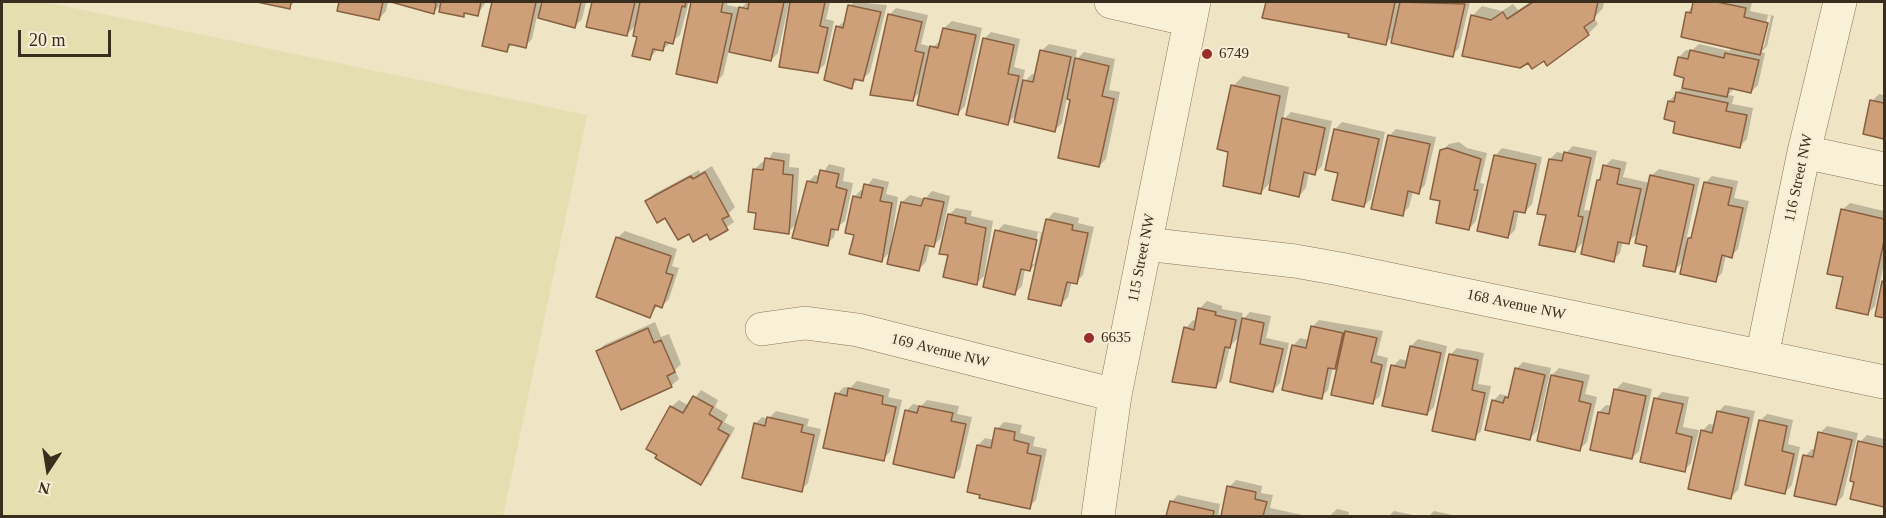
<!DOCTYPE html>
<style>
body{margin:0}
#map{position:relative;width:1886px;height:518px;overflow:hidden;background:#efe4c4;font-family:Georgia,serif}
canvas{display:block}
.frame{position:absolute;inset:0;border:3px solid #392d1e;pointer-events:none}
.north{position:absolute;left:18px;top:440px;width:60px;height:60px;-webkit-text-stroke:4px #f6edd4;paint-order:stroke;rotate:192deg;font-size:16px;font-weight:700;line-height:24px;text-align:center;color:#392d1e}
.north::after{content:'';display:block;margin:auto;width:21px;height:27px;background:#392d1e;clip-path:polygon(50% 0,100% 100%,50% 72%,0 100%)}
.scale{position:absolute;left:18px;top:30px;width:93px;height:27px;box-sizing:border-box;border:3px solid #392d1e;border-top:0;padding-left:8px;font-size:18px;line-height:21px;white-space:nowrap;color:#392d1e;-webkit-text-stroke:4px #f6edd4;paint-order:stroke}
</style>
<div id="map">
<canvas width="1886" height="518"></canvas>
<div class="frame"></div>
<div class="north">N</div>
<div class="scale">20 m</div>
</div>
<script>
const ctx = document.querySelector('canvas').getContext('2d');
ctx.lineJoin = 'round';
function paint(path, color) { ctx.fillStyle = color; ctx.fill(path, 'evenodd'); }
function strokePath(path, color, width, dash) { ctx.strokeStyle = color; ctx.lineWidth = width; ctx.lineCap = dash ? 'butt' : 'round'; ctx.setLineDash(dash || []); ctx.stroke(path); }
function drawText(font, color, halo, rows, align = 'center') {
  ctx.font = font + ' Georgia,serif'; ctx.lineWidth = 4.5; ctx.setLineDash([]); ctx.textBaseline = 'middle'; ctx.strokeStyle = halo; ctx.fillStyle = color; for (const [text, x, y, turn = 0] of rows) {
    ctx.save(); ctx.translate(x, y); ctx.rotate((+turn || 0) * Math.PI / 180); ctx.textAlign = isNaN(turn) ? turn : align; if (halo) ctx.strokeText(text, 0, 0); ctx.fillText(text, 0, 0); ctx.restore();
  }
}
const farmland = new Path2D(`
 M2,2H45L587,115L503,516H2Z`);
const shadow = new Path2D(`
 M264,2H295L289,7Z
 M341,2H388L386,11L379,19L339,10Z
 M398,2H486L478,14L467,12L463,16L442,4L433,13Z
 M493,2H586L582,19L575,26L537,16L532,39L525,46L513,44L507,50L484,45Z
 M593,2H689L680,35L662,50L658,49L650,58L639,36L637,24L627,34L588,26Z
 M693,2H728L727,5L741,8L747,2H789L778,53L771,60L729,50L723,75L716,82L677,73Z
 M792,2H830L826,19L834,21L825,64L818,71L781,65Z
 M854,2L887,5L870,72L863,79L859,78L851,87L837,27L846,20L850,6Z
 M1267,2H1470L1459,48L1452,55L1394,35L1385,44L1351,33L1264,17Z
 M1530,2H1604L1603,8L1594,18L1598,24L1588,34L1544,59L1528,61L1472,16L1482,6L1502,11L1513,4L1518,10Z
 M1695,2H1752L1750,11L1774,16L1767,46L1761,52L1765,53L1758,85L1751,92L1735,88L1728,95L1734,96L1732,104L1753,108L1747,139L1740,146L1677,120L1669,101L1684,86L1686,77L1679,57L1686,50L1691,51L1699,44L1729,51L1733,47L1688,12ZM1768,15L1771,16L1764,47H1761Z
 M896,8L928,15L921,44L932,47L942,40L944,28L952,21L982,28L965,106L958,113L922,90L913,99L889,15Z
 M991,32L1020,39L1014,67L1025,70L1022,84L1032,74L1036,75L1041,51L1049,44L1077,50L1075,61L1084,52L1115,59L1109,90L1120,92L1106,159L1099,166L1072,98L1067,97L1062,123L1055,130L1018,113L1008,123L984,39Z
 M1243,76L1289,87L1283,120L1291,112L1332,121L1322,166L1315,173L1309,172L1306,188L1299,196L1273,180L1261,192L1224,174L1229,151L1233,86Z
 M1879,94L1884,95V137L1865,133L1872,101Z
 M1342,122L1385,132L1371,199L1364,206L1339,172L1335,129Z
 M1396,129L1436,137L1425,185L1418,192L1413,191L1409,207L1402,214L1389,136Z
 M1459,142L1467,148L1487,153L1480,183L1484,184L1476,221L1469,229L1442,151L1449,144Z
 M1573,146L1597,151L1584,210L1592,211L1598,181L1605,166L1612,159L1627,162L1623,177L1650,183L1651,176L1659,169L1700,178L1686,241L1694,234L1705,183L1712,176L1738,181L1734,198L1749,201L1738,249L1731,256L1726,255L1722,273L1715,280L1684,261L1674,271L1639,232L1628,242L1623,241L1620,253L1613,260L1585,240L1575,251L1548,214L1550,159L1557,152L1565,154Z
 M1502,148L1542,157L1532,204L1525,212L1519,210L1515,230L1508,237L1495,156Z
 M773,152L790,154L789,167L799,168L796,224L788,232L757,212L755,169L762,162L766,163Z
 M829,164L845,168L843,181L853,183L845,221L836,228L834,237L827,244L808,182L815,175L821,176Z
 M712,166L735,207L729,213L734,222L711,238L707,232H690L647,201L654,194L699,170L700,173Z
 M873,178L889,182L886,194L898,197L890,250H892L882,260L855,234L854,197L861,190L864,191Z
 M932,191L950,196L941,238L934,245L930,244L926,262L919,269L902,202L910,195L925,199Z
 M1850,203L1884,211V263L1875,306L1868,313L1845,276L1842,210Z
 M956,208L972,211L971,216L993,221L984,276L977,283L950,254L949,215Z
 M1054,212L1079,218L1078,223L1094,227L1083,275L1076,282L1072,281L1068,297L1061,304L1038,262L1030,270L1025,269L1022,286L1015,293L997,231L1004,224L1044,233L1047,220ZM1038,232L1041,233L1034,264H1031Z
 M625,231L677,249L672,266L679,268L669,299L662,306L658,305L650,316L617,238Z
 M1207,301L1222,306V309L1243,313L1241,321L1250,312L1271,316L1266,338L1289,343L1280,383L1273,390L1240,336L1230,346L1222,380L1215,387L1186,328L1193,320L1197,322L1200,308Z
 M1319,320L1383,331L1377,355L1388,358L1380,396L1372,403L1340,363L1333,367L1328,390L1321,397L1293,346L1300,338L1309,340L1312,327Z
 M655,322L661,337L669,334L681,364L675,370L679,379L671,386L597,352L604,345Z
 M1418,339L1447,346L1434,407L1427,414L1393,366L1400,359L1408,361L1411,346Z
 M1457,348L1484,353L1478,384L1491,386L1481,431L1474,438L1450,355Z
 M1523,362L1551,368L1537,431L1530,438L1493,401L1500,394L1508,396L1510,393L1516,369Z
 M1559,368L1590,375L1585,394L1597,397L1587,442L1580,449L1552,375Z
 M857,381L890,389L888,397L902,400L890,452L883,459L837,394L844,387L850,388Z
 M1623,382L1652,389L1639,451L1632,458L1599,412L1606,405L1612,406L1616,389Z
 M701,390L718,400L715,407L728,415L724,422L735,428L708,476L701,483L648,448L671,407L679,400L689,406Z
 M1662,392L1689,397L1683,427L1699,430L1691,463L1684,471L1655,399Z
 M927,400L959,406L957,414L972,417L960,469L953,476L906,411L913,404L921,406Z
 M1725,405L1755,411L1738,490L1731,497L1702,431L1709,424L1715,425L1718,412Z
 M776,411L809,419L807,426L821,429L808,483L801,490L755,424L762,417L768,419Z
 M1767,414L1793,420L1788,444L1800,447L1792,485L1785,492L1760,421Z
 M1004,422L1022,425L1020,433L1035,437L1033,446L1047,449L1036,500L1029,507L978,445L985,438L994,440L997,429Z
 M1827,426L1858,433L1843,496L1836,503L1805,456L1812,449L1816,450L1820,433Z
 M1867,435L1884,439V505L1852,498L1860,442Z
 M1236,480L1262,486L1261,493L1273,495L1270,508L1307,516H1222L1229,487Z
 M1178,495L1220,504L1218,516H1168L1171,502Z
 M1337,509L1349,512L1348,516H1330Z
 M1394,511L1418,516H1389Z
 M1434,511L1457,516H1429Z`);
const building = new Path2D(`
 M257,2H291L290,9Z
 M339,2H383L379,20L337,11Z
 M391,2H434L436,4L434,14Z
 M441,2H481L478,16L464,13V17L439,12Z
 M492,2H536L526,48L509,44L507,52L482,46Z
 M542,2H581L575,28L538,18Z
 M592,2H635L627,36L586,27Z
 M640,2H686L685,7L682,6L673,44L665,42L663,51L653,49L650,60L632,56L637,37L633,36Z
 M691,2H723L721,12L732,14L717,83L676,74Z
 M749,2H784L771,61L729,52L739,7L748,9Z
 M790,2H825L820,26L828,28L818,73L779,67Z
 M1266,2H1395L1386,45L1348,37L1349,34L1262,18Z
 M1400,2L1465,4L1453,57L1391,43Z
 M1533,2H1598L1594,20L1584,27L1589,35L1547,66L1544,61L1532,69L1528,63L1520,68L1462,56L1471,15L1491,20L1503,12L1507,19Z
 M1693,2H1717L1746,8L1744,17L1768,23L1760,55L1681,37L1686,12L1691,13Z
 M848,5L881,12L863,81L854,79L852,89L824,80L836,26L843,28Z
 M888,14L922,22L915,51L924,53L913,101L870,95Z
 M943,28L976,35L958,115L917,105L930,46L938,48Z
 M983,38L1014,45L1008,74L1019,76L1008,125L966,115Z
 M1040,50L1071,57L1055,132L1014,122L1023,80L1033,82Z
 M1690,50L1724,58L1725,53L1759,60L1751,93L1729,88L1727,97L1682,88L1684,78L1674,75L1678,57L1688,59Z
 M1075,58L1109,66L1102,96L1114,99L1099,167L1058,158L1070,100L1067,99Z
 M1231,85L1280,96L1261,194L1223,186L1228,152L1217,149Z
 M1676,92L1728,103L1726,111L1747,115L1740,148L1673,133L1675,122L1664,119L1668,101L1674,102Z
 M1870,100L1884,103V139L1863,134Z
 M1282,118L1325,128L1315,175L1304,172L1299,197L1269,190Z
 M1334,129L1379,139L1364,207L1332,200L1338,173L1325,170Z
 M1388,135L1430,144L1419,194L1408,191L1403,216L1371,209Z
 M1447,148L1481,159L1474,190H1478L1469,230L1436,223L1440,201L1430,199L1440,150Z
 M1564,152L1591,158L1578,216L1583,217L1575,252L1539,245L1546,215L1537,214L1549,159L1562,161Z
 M1494,155L1536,164L1525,213L1514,211L1508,238L1477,231Z
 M765,158L784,161L783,174L793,175L789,234L754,229L756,213L748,212L753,169L763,170Z
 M1603,165L1620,169L1617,184L1641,189L1629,244L1618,242L1614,262L1581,254L1597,180H1600Z
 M820,170L839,174L836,187L847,190L838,230L831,229L828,246L792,238L807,181L817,183Z
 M705,172L729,216L722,219L728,230L710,240L707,234L693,242L689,234L678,240L665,218L657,223L645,201L691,176L693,179Z
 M1650,175L1694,185L1675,272L1643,266L1647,246L1635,243Z
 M1704,182L1732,188L1728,205L1743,208L1732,258L1722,255L1716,282L1680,274L1688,238H1691Z
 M864,184L883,188L880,201L892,203L882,262L849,254L854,235L845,233L853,196L861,198Z
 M924,198L944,202L934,247L925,245L919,271L887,264L901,202L921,206Z
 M1841,209L1884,219V241L1868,315L1836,308L1843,277L1827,274Z
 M948,214L966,218L965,223L986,228L977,285L943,277L948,255L939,254Z
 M1046,219L1073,225L1072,230L1088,233L1077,284L1067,282L1061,306L1028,299Z
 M995,230L1037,240L1030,271L1021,269L1015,295L983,287Z
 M616,237L671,256L666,273L673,275L662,308L655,305L650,318L596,297Z
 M1882,281L1884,282V318L1875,316Z
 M1198,308L1216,312L1215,315L1236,320L1230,348L1225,347L1216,388L1172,382L1184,327L1194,330Z
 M1242,318L1264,323L1260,344L1283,349L1273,392L1230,382Z
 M1311,326L1343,333L1335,369L1328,368L1322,399L1282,390L1292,345L1306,348Z
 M648,328L654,343L661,340L675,372L667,376L672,387L621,410L596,351Z
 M1345,331L1377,338L1371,362L1382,365L1373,404L1331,395Z
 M1410,346L1441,353L1427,415L1382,406L1391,365L1405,368Z
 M1449,354L1478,360L1472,390L1485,393L1475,440L1432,431Z
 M1515,368L1545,375L1530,440L1485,430L1492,400L1503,403L1505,397L1508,398Z
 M1551,375L1583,382L1579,401L1591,404L1580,451L1537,441Z
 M848,388L883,396L882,404L896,407L884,461L823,448L835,393L847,396Z
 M1614,389L1646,396L1632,459L1590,450L1598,412L1609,414Z
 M693,396L713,407L709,414L722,422L718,429L729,435L701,485L655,458L657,455L646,449L670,406L683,413Z
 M1654,398L1683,404L1676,433L1692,437L1685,472L1640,462Z
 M919,406L953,413L951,421L966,424L954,478L893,464L905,410L917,413Z
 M1717,411L1749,418L1731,499L1688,489L1701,430L1712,433Z
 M767,417L803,425L801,432L814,435L802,492L742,478L754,423L765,426Z
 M1759,420L1787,426L1782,451L1794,454L1785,494L1745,485Z
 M995,428L1015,432L1014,440L1029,444L1027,453L1041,456L1030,509L979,498L980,495L967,492L977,445L991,448Z
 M1818,432L1852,440L1836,505L1794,496L1803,455L1813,457Z
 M1858,441L1884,447V507L1850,499L1854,482L1850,481Z
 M1227,486L1256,492L1255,499L1267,502L1263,516H1221Z
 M1170,501L1214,511L1213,516H1166Z`);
const minor = new Path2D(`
 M1111,2L1190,20
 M1804,152L1884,169
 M1145,244L1295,261L1340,269L1884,382
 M762,329L805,323L858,330L1115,395
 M1762,356L1804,152L1840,2
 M1098,516L1115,395L1194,2`);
const markers = [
 [1207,54,6,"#992d2a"],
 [1089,338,6,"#992d2a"]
];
const poiNames = [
 ["6749",1219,54],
 ["6635",1101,338]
];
const streetNames = [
 ["116 Street NW",1799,178,-78],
 ["115 Street NW",1142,258,-79],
 ["168 Avenue NW",1516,305,12],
 ["169 Avenue NW",940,351,14]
];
paint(farmland, '#e4deb1');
paint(shadow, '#0003');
paint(building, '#cda07a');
strokePath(building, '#896040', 1.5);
strokePath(minor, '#8a755a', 34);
strokePath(minor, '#f9f0d8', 33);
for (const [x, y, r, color] of markers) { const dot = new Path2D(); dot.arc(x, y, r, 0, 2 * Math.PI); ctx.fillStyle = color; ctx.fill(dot); strokePath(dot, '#f6edd4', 2); }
drawText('15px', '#392d1e', '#f6edd4', poiNames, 'left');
drawText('15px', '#392d1e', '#f6edd4', streetNames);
</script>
